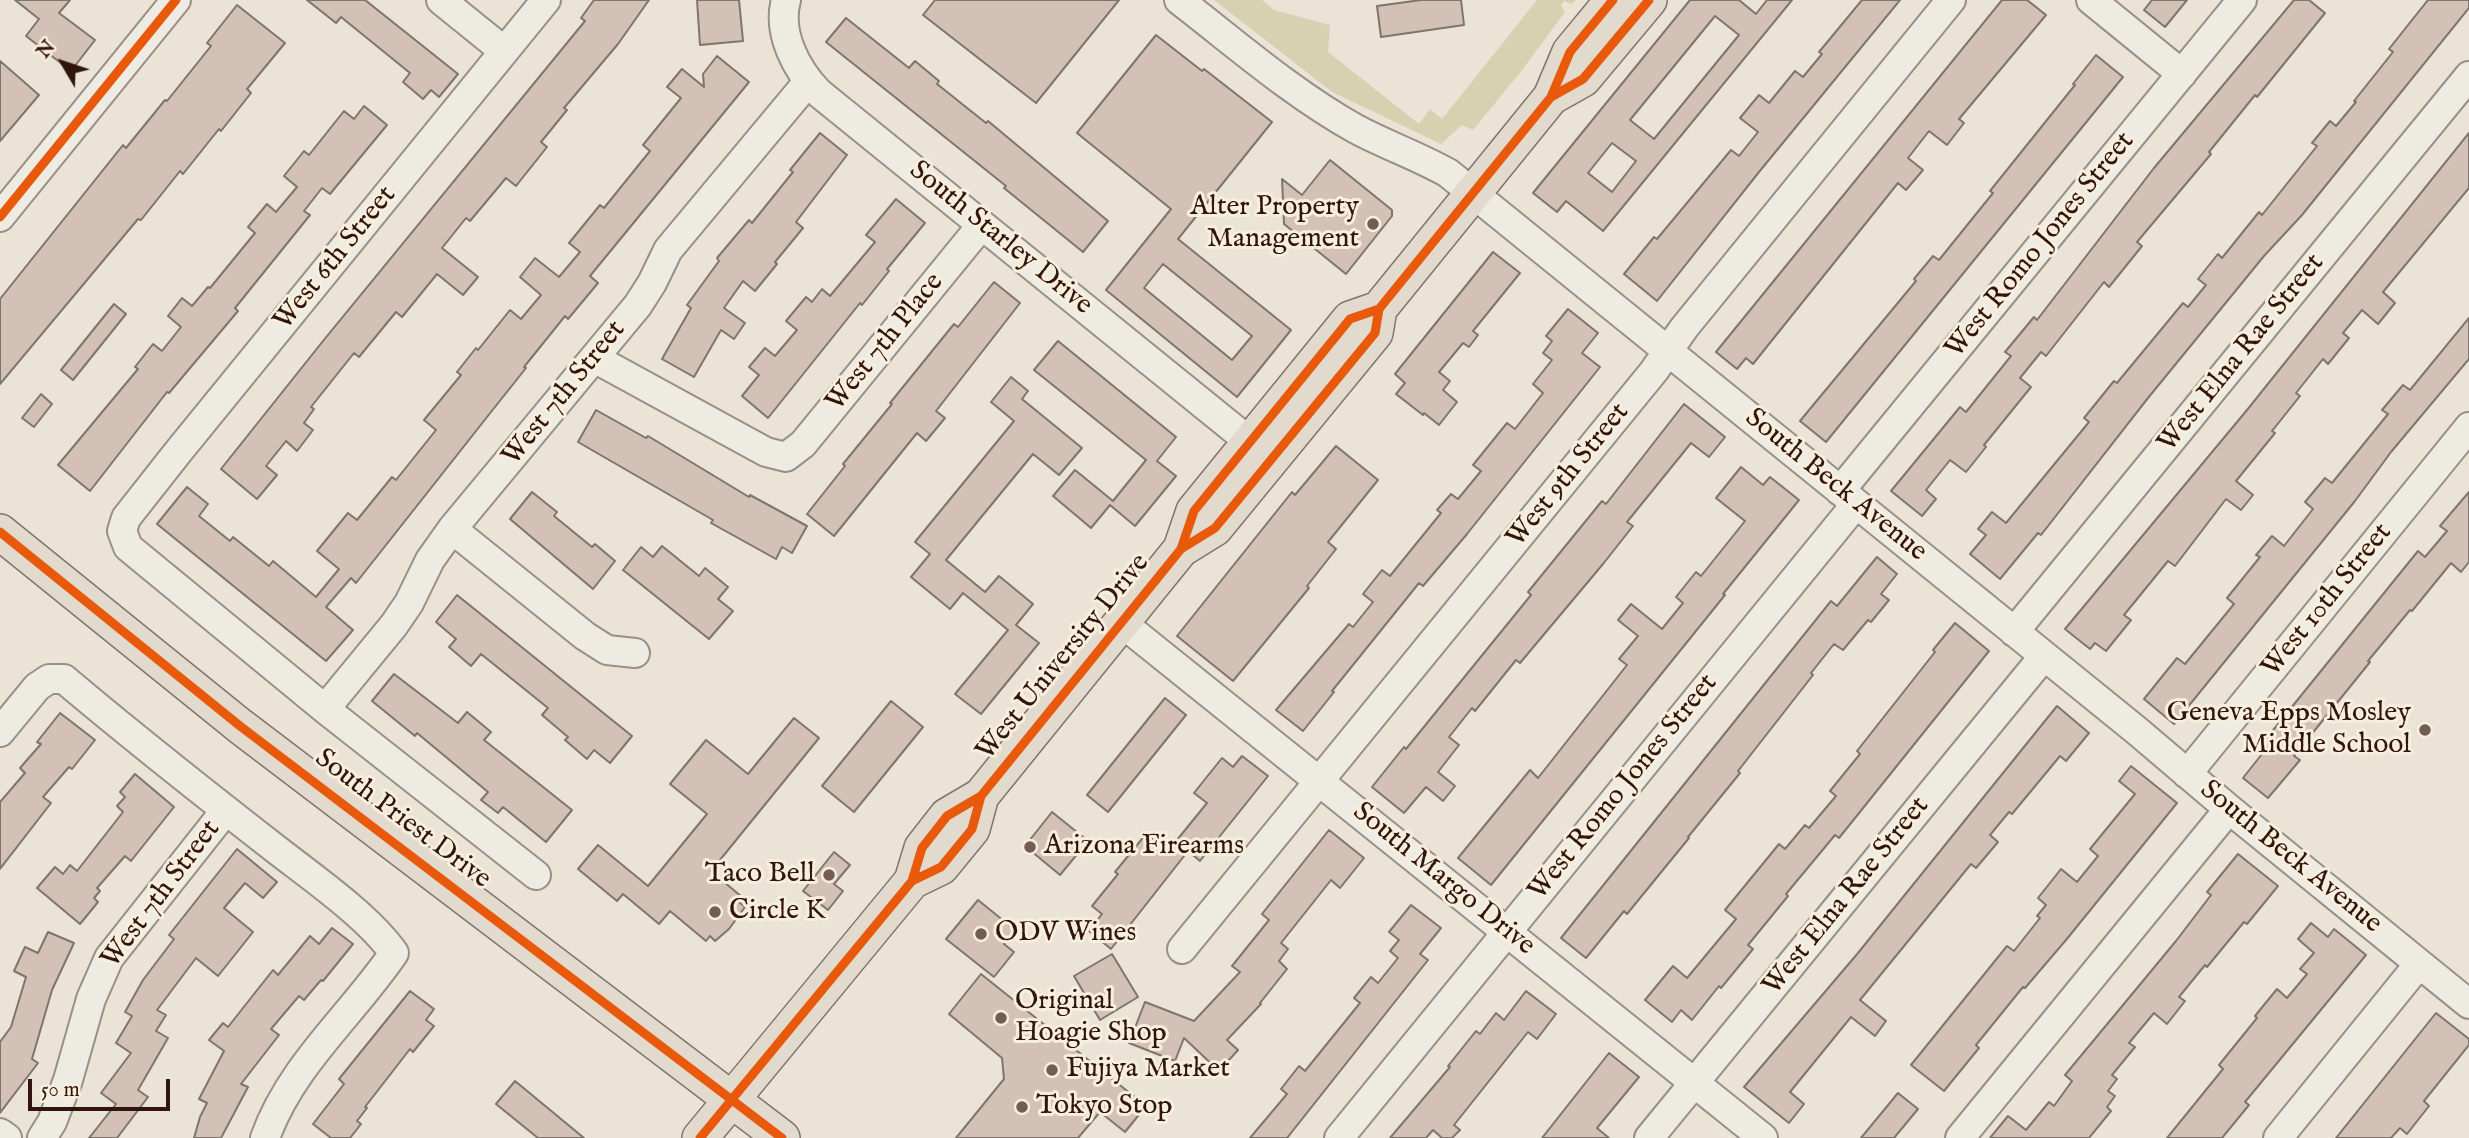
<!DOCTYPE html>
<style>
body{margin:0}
#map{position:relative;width:2469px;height:1138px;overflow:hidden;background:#ebe3d5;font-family:"IM FELL English",serif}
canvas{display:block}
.north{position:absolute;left:28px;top:28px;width:70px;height:70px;-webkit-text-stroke:5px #f8eedd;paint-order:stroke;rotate:309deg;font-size:19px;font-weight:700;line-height:28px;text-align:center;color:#30150c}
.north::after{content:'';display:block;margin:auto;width:24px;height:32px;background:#30150c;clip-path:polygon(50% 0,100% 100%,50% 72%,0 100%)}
.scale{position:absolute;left:28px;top:1079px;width:142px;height:32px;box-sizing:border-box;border:4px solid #30150c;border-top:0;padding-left:9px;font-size:21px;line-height:24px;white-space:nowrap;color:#30150c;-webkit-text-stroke:5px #f8eedd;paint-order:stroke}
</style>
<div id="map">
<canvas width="2469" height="1138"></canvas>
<div class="north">N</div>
<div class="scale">50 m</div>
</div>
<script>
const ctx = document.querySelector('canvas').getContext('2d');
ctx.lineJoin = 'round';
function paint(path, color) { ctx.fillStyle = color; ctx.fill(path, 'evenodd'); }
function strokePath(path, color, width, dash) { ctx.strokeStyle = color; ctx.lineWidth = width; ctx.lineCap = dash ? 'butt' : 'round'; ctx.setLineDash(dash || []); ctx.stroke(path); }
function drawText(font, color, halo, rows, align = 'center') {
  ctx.font = font + ' "IM FELL English",serif'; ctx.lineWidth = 6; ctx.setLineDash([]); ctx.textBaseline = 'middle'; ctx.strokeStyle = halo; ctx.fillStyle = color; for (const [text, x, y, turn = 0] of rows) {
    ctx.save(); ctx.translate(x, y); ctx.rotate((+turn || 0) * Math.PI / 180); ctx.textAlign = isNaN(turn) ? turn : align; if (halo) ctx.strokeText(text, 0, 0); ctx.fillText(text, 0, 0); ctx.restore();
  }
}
const green = new Path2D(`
 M1214,0H1262L1274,10L1330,25L1328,52L1419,124L1430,109L1442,119L1537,0H1576L1572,4L1564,1L1561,5L1565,12L1519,74L1473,130L1462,125L1441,144L1332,92Z`);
const building = new Path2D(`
 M15,0H70L59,13L95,40L71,71L26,36L39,19Z
 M307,0H365L458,74L439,97L431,90L423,99L403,82L410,73L341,17L336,23Z
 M594,0H649L618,44L564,108L567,110L541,142L547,147L516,186L506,178L470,221L466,218L442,248L478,277L463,295L437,274L402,317L396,312L359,357L354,353L311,407L314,409L304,423L313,430L297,451L286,441L266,466L277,475L257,499L221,469L323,341L585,21L581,18Z
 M697,0H739L743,41L700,45Z
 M935,0H1119L1036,103L923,15Z
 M1421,0H1461L1464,25L1381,37L1377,6Z
 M1690,0H1739L1756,14L1767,0H1792L1603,231L1566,201L1557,212L1533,193ZM1715,16L1739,35L1654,139L1630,120ZM1612,143L1636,161L1612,192L1588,173Z
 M1862,0H1900L1759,172L1657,301L1624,274L1654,237L1657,239L1731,150L1739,156L1758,132L1740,118L1759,95L1769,103L1795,71L1803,77L1822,54L1819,52Z
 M2002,0H2027L2046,15L1959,119L1964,123L1947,145L1929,131L1908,158L1923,170L1906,190L1898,183L1753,364L1746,358L1737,369L1716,352Z
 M2152,0H2187L2165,27L2144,10Z
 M2294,0H2309L2325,13L2257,97L2255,95L2209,152L2211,154L2137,242L2142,246L2109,287L2104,282L2046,356L2041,352L2020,378L2031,387L1984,445L1986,447L1966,472L1950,460L1926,490L1936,499L1922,516L1891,491L1960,407L1966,412L2011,356L2005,352L2034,317L2037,320L2154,168Z
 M2428,0H2469V8L2302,215L2264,256L2148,398L2041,535L2038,533L2000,579L1970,554L1986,535L1978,529L1992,512L2006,523L2089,422L2084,418L2114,381L2117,383L2183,303L2188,307L2206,285L2198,279L2218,254L2222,258L2259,212L2262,215L2317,146L2312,143L2330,121L2336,126L2356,102L2354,101L2393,52L2389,49Z
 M237,5L285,43L247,89L251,93L221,131L219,129L183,174L180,171L141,220L138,219L0,384V299L123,145L126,148L165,100L167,101L211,46L207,43Z
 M846,18L909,68L915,61L939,81L937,84L986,123L988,121L1108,221L1083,252L1004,188L1006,186L826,42Z
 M1156,35L1202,71L1204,69L1272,122L1178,239L1291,330L1237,397L1106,290L1171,209L1077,133ZM1163,264L1252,336L1232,360L1144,288Z
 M2096,55L2123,77L1826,442L1800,421L1916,281L1914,279L1933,256L1939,260L1993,193L1990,191L2075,85L2073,84Z
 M717,56L749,82L590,276L598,283L568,319L565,316L524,367L526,368L491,412L356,583L351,578L326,607L353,630L326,661L157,524L187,487L208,504L199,516L230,541L233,537L269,566L273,561L316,597L339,569L317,551L348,513L357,520L392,477L396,480L436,430L424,420L461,375L457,372L476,348L478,350L510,310L521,319L541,295L520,277L535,258L559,277L580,252L569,243L600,205L604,208L650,151L643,145L681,98L667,87L682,69L704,87L703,74Z
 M0,61L39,95L0,141Z
 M364,106L387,125L330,194L322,188L304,211L310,215L235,308L238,311L169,393L167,392L90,491L58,465L138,369L135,367L153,344L162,351L181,327L168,316L182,298L192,306L208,287L210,288L255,233L248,227L267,204L276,212L297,187L284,176L304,151L309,155L344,111L354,119Z
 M820,133L847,155L796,222L803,228L775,262L777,264L755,291L743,281L724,308L745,323L734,339L721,330L694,377L662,359L691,308L687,305L719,261L717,258L749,220L752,223L793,172L790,170Z
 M2469,133V188L2383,292L2395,303L2378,324L2362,310L2343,333L2349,338L2328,364L2323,359L2296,393L2300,396L2272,431L2275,433L2236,481L2253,495L2241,510L2226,499L2175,566L2168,561L2124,615L2131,620L2106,651L2095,643L2090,649L2065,629L2247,410Z
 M1330,160L1392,210V216L1346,274L1284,224L1282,179L1302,195Z
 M896,199L925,223L887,269L889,271L862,305L860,303L768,418L742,396L759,375L749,367L765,348L775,356L797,330L786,321L806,297L812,302L822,289L830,296L875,242L866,235Z
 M1493,252L1520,273L1473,331L1478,335L1469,347L1463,343L1439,372L1450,381L1443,390L1457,402L1439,425L1424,413L1423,415L1396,394L1405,383L1395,374Z
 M994,282L1020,303L936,411L945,418L926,441L917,433L834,536L807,514L845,466L843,464L892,404L890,403L954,324L958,327Z
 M114,304L126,314L73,380L61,370Z
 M1568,309L1598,333L1582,353L1600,367L1467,534L1423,586L1419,583L1332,691L1334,692L1303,731L1276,710L1349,624L1353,627L1373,602L1363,594L1382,570L1390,576L1441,513L1437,510L1451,494L1458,499L1481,471L1473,465L1507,423L1515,429L1543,393L1533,384L1552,360L1543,353L1552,341L1546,336Z
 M2469,318V359L2391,452L2355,501L2174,724L2144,699L2177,658L2185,664L2234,604L2227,598L2260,557L2256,555L2272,536L2284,546L2313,509L2305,502L2325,478L2332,483L2388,414L2382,410L2403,385L2410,390Z
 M1058,341L1176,437L1157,461L1176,476L1135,526L1110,505L1091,528L1053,496L1075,470L1113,501L1146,460L1034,370Z
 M1011,377L1028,391L1022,399L1082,448L1059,475L1033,454L946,560L985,592L999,576L1033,604L1016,625L1039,643L981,714L955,694L1008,630L963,593L950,609L911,577L930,554L915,542L1014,421L991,402Z
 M41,394L52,404L34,427L22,418Z
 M1684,404L1725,437L1709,457L1691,443L1627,522L1633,526L1603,564L1520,663L1516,660L1475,711L1472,708L1449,737L1459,745L1438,772L1455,786L1443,801L1426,787L1404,813L1372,787L1404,747L1406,749L1531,595L1528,592L1602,501L1606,504Z
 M596,410L646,438L648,436L749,497L750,495L807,526L792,553L782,547L776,559L711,523L713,520L578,442Z
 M1336,446L1378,480L1328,542L1336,549L1307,586L1309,588L1233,681L1177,636L1292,492L1295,495Z
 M1741,467L1763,485L1770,477L1799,500L1723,594L1725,595L1491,885L1458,858L1530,770L1538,778L1627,665L1619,659L1638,636L1618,620L1631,604L1662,629L1683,603L1676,597L1696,572L1701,576L1745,521L1716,498Z
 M532,492L557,512L554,516L592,547L595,544L615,561L593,589L510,519Z
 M2469,492V562L2461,572L2451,563L2412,611L2410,610L2368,661L2370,662L2294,756L2300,760L2268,798L2243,778L2262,754L2257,750L2418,551L2425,557L2447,531L2440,526Z
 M662,546L699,576L705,568L728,587L718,599L733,611L709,639L623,570L641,547L653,557Z
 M1877,557L1897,574L1881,594L1889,600L1871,622L1868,620L1843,650L1834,644L1811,673L1813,675L1738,771L1740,773L1688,837L1689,838L1627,914L1624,911L1586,958L1561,938L1831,601L1837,606Z
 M457,595L632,736L610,763L594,750L587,759L565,740L568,737L542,715L548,708L481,654L471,666L449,647L456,639L436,622Z
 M1955,623L1989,651L1839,838L1835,835L1786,894L1788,896L1748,945L1753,949L1721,988L1719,986L1692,1020L1681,1010L1672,1022L1645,1000L1673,966L1687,978L1736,919L1725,910L1779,844L1785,849L1805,825L1809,828L1836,796L1830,791L1860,754L1857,751L1935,652L1933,650Z
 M394,674L458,723L467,712L491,732L484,740L572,810L546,842L503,807L498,813L481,800L488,792L417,733L415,736L372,701Z
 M1165,698L1186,715L1108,812L1087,795Z
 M891,701L923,727L854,812L822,786Z
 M2057,706L2089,733L2066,761L2060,756L2012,814L2009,812L1990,835L1998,842L1976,868L1971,864L1860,1000L1886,1021L1875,1036L1851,1017L1790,1092L1804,1104L1789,1123L1744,1087L1858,953Z
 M60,713L95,740L72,769L69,767L43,797L51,803L0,869V802L25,773L20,768L41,744L37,742Z
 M794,718L819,738L711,871L742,897L739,902L745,907L729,929L715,941L710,936L706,941L670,911L659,924L623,894L617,901L578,869L598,845L648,886L707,814L670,784L706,740L748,774Z
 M1242,756L1268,776L1200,861L1188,851L1111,949L1089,931L1102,914L1092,906L1118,874L1115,872L1146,834L1168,851L1207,803L1194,793L1222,758L1233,767Z
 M2131,766L2177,803L2066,940L2025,988L2023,987L1976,1045L1979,1048L1944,1091L1911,1065L2007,946L2014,951L2040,918L2037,916L2046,905L2038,898L2061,869L2077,882L2098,856L2090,849L2135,794L2119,781Z
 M135,774L174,807L131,861L125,856L97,888L100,891L94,898L98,902L80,924L37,888L55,867L63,874L70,865L77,871L123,812L117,806L125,797L120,792Z
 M1052,812L1088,841L1060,875L1025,846Z
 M1329,830L1364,858L1340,888L1331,880L1281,943L1288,949L1279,961L1287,969L1260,1003L1261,1004L1227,1040L1238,1050L1219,1071L1184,1038L1175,1061L1129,1043L1145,1002L1194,1021L1240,972L1232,966L1269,920L1262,914Z
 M237,849L277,882L263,898L245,883L224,908L253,932L218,976L196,958L157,1010L166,1015L156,1031L168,1038L138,1090L148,1097L117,1138H89L116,1104L101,1093L131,1053L116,1043L132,1016L125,1012L143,980L174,939L169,935Z
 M834,852L850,865L834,884L843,891L828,910L803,891Z
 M2238,854L2278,886L2247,924L2244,922L2207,967L2205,965L2179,997L2185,1001L2167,1024L2154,1013L2129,1043L2135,1047L2112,1075L2117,1079L2108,1091L2115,1096L2107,1107L2111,1111L2089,1138H1990L2008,1116L2026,1130L2049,1102L2054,1106L2072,1081L2065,1075L2176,941L2211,895L2207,892Z
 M978,900L1015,930L1004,944L1014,952L994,977L946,939Z
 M1411,905L1441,928L1420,954L1428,960L1287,1138H1250L1287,1094L1281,1089L1299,1066L1305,1071L1360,1003L1354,998L1371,977L1378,983L1398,958L1390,951L1399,940L1389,932Z
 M2311,923L2328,937L2334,929L2366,955L2245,1102L2249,1105L2222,1138H2167L2223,1069L2219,1065L2257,1018L2255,1016L2277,989L2287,998L2307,974L2300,969L2314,953L2298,939Z
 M332,928L353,944L323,981L321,980L304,1000L299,996L271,1029L279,1035L241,1084L248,1087L221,1138H194L200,1117L207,1103L199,1099L224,1051L209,1040L223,1023L228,1027L273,970L278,975L310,936L319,944Z
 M48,932L74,943L52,990L32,1059L38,1063L0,1113V1042L11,1027L26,977L14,971L25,947L38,953Z
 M1112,954L1138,997L1100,1020L1074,976Z
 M981,974L1146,1106L1125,1132L1100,1112L1078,1138H956L1004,1079L1002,1058L949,1014Z
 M410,991L434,1009L426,1020L434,1026L413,1052L410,1049L365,1107L367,1108L357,1121L361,1124L350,1138H331L313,1124L344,1084L339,1079Z
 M1526,991L1556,1014L1537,1039L1528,1032L1454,1125L1460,1130L1452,1138H1442L1433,1130L1426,1138H1390L1450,1067L1448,1066L1476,1031L1480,1034L1496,1013L1504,1020Z
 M2436,1013L2469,1039V1045L2424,1101L2429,1106L2407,1134L2400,1128L2391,1138H2336Z
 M1609,1053L1639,1077L1597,1128L1609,1138H1542Z
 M515,1081L584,1138H538L496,1104Z
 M1898,1093L1918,1109L1894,1138H1861Z`);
const minor = new Path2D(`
 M441,0L504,51
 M786,0C777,33 796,69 819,93L1250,442
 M1179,0C1236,44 1293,94 1356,129C1386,145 1418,156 1448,173L2136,730L2229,809L2469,1004
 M2091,0L2182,74
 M0,217L176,0
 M594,358L766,452L786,457L803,444L981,226
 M1840,491L2242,0
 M452,529L585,636L607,650L635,653
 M1122,623L1763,1138
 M2014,632L2469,76
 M325,709L394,625L409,603L430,560L452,529L638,305L652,283L668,250L808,82
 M0,732L37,687L49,679H64C134,738 205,794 277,850C313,878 369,917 394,953C352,1015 291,1065 265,1138
 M2187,774L2469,427
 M536,875L325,709L128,547L122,531L126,518L178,452L546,0
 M1182,949L1654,371L1684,328L1951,0
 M0,1133L7,1138
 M42,1138L52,1122L68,1080L91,999L109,958L226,810
 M1339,1138L1856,504
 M1649,1138L2044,656
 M1960,1138L2229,809
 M2278,1138L2419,964`);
const major = new Path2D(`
 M1551,97L1583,79L1649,0
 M0,532L240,726L782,1138
 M1181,549L1194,511L1350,319L1379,309
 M912,881L941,867L968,834L972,829L981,796
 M700,1138L912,881L922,848L947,816L981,796L1181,549L1215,528L1375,333L1379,309L1551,97L1570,52L1613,0`);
const cycleway = new Path2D(`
 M1551,97L1583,79L1649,0
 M0,217L176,0
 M0,532L240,726L782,1138
 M1181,549L1194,511L1350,319L1379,309
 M912,881L941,867L968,834L972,829L981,796
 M700,1138L912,881L922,848L947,816L981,796L1181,549L1215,528L1375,333L1379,309L1551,97L1570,52L1613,0`);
const markers = [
 [1373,224,7,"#715d52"],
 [2425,730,7,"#715d52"],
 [1030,847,7,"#715d52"],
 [829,875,7,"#715d52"],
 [715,912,7,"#715d52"],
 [981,934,7,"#715d52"],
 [1001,1018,7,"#715d52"],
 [1052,1070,7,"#715d52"],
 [1022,1107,7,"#715d52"]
];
const poiNames = [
 ["Alter Property",1359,208,"right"],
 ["Management",1359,240,"right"],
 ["Geneva Epps Mosley",2411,714,"right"],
 ["Middle School",2411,746,"right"],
 ["Arizona Firearms",1044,847],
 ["Taco Bell",815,875,"right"],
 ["Circle K",729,912],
 ["ODV Wines",995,934],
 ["Original",1015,1002],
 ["Hoagie Shop",1015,1034],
 ["Fujiya Market",1066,1070],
 ["Tokyo Stop",1036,1107]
];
const streetNames = [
 ["South Starley Drive",1000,239,39],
 ["West Romo Jones Street",2041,246,-51],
 ["West 6th Street",336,259,-51],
 ["West 7th Place",886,343,-51],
 ["West Elna Rae Street",2242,354,-51],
 ["West 7th Street",565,394,-51],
 ["West 9th Street",1569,476,-51],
 ["South Beck Avenue",1835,486,39],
 ["West 10th Street",2328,601,-51],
 ["West University Drive",1064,658,-51],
 ["West Romo Jones Street",1624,788,-51],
 ["South Priest Drive",402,820,37],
 ["South Beck Avenue",2290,858,39],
 ["South Margo Drive",1443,880,39],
 ["West 7th Street",162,895,-53],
 ["West Elna Rae Street",1847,897,-51]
];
paint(green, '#d6d1b0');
paint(building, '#d3c1b5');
strokePath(building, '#7e756d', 2);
strokePath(minor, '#989087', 32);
strokePath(major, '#7e756d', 38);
strokePath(minor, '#eeebe3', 28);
strokePath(major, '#e2dacd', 35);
strokePath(cycleway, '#e8590c', 9);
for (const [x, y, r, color] of markers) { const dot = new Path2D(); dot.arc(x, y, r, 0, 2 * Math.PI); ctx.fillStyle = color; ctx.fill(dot); strokePath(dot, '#f8eedd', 2.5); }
drawText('28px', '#30150c', '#f8eedd', poiNames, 'left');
drawText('28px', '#30150c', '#f8eedd', streetNames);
</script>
